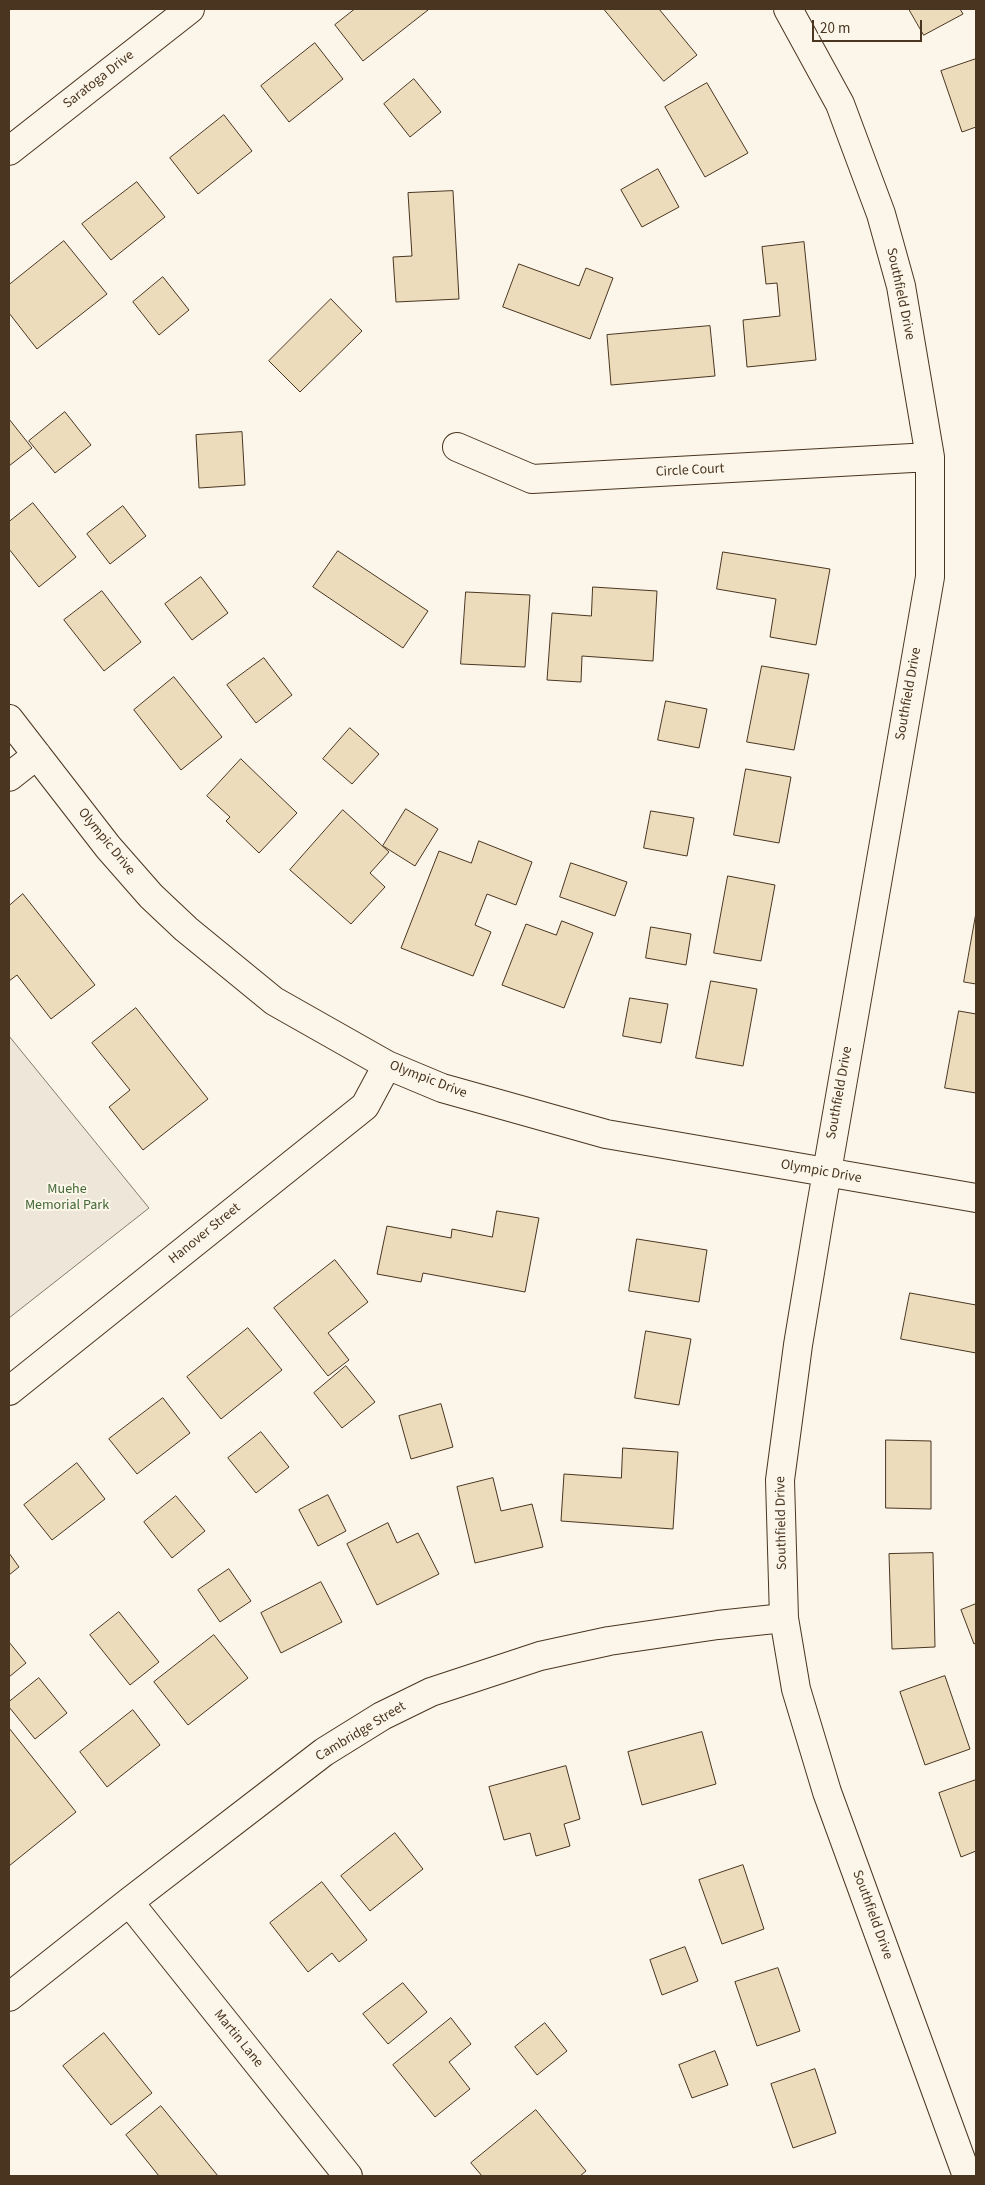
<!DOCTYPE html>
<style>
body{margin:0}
#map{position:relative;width:985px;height:2185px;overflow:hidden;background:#fbf6e9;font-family:"Source Sans 3",sans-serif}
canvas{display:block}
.frame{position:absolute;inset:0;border:10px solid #4a3520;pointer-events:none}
.scale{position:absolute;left:812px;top:20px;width:110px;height:22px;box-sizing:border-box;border:2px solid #4a3520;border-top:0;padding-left:6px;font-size:15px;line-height:18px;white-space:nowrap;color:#4a3520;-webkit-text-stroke:4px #fbf6e9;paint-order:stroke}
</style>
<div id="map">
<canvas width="985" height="2185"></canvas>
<div class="frame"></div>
<div class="scale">20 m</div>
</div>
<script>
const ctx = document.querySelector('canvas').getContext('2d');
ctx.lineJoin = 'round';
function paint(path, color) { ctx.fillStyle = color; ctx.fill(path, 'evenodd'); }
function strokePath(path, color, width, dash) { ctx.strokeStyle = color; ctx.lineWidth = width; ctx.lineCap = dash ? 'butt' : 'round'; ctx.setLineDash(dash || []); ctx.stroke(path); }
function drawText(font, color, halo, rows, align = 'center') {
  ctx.font = font + ' "Source Sans 3",sans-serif'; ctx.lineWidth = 4; ctx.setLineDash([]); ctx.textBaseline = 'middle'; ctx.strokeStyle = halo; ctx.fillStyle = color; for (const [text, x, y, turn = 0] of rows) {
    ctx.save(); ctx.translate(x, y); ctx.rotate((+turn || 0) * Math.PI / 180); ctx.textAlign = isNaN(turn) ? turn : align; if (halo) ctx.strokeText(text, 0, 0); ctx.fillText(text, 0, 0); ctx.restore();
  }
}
const green = new Path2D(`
 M9,1036L149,1208L9,1318Z`);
const building = new Path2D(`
 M355,9H427L428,10L363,61L335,25Z
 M604,9H659L697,55L664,81Z
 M909,9H960L963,14L924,35Z
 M315,43L343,79L289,122L261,86Z
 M976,59V127L962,132L941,71Z
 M414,79L441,112L410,137L384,104Z
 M707,83L748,153L705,177L665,107Z
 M224,115L252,151L198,194L170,158Z
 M658,169L679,207L642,227L621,190Z
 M137,182L165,217L111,260L82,224Z
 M453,191L459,299L396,302L393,257L412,256L408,193Z
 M64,241L107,294L37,349L9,313V285Z
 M804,242L816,360L747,367L743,320L780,316L777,283L766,284L762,247Z
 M519,264L579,286L586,268L613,278L590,339L503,307Z
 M163,277L189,310L159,335L133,302Z
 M331,299L362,331L300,392L269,361Z
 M710,326L715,376L611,385L607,335Z
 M65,412L91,445L55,473L29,441Z
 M9,419L32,448L9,466Z
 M242,432L245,485L199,488L196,435Z
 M33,503L76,557L39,587L9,549V522Z
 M123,506L146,536L110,564L87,534Z
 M338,551L428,611L403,648L313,587Z
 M723,552L830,569L816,645L770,637L776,599L717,589Z
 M201,577L228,613L192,640L165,604Z
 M593,587L657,591L653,661L582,656L581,682L547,680L552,613L591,616Z
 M102,591L141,642L104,671L64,620Z
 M466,592L530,595L525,667L461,664Z
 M264,658L292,695L256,723L227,685Z
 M762,666L809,674L794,750L747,742Z
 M174,677L222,737L181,770L134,710Z
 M666,701L707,709L699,748L658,740Z
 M350,728L379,754L352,784L323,759Z
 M241,759L297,813L259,853L226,821L230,817L207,796Z
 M746,769L791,777L779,843L734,835Z
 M406,809L438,829L415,866L383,846Z
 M343,810L389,852L370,873L385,887L351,924L290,870Z
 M651,811L694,818L687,856L644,848Z
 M479,841L532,862L516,905L487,894L475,925L491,932L473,976L401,948L439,851L471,863Z
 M571,863L627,882L615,916L560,897Z
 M728,876L775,885L761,961L714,953Z
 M23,894L95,985L51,1019L17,975L9,981V906Z
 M976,913V984L964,982Z
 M562,921L593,933L564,1008L502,985L526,924L556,935Z
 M651,927L691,934L686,965L646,958Z
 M711,981L757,989L743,1066L696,1058Z
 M630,998L668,1004L661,1043L623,1036Z
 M136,1008L208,1099L143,1150L109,1107L130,1090L92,1043Z
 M959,1011L976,1014V1093L945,1088Z
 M497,1211L539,1218L525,1292L423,1273L421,1282L377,1274L387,1226L451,1238L452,1229L492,1237Z
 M637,1239L707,1250L699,1302L629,1291Z
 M335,1260L368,1302L328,1333L349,1360L328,1376L274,1308Z
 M910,1293L976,1305V1353L901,1339Z
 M248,1328L282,1370L221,1419L187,1377Z
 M646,1331L691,1339L679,1405L635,1398Z
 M346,1366L375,1402L342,1428L314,1393Z
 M163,1398L190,1433L137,1474L109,1439Z
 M441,1404L453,1447L411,1459L399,1416Z
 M261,1432L289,1467L256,1493L228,1458Z
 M886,1440L931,1441V1509L886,1508Z
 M623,1448L678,1452L673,1529L561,1521L564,1474L621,1478Z
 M77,1463L105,1499L52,1540L24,1505Z
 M493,1478L501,1511L532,1504L543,1547L475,1563L457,1487Z
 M328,1495L346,1531L318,1546L299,1510Z
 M176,1496L205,1531L172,1558L144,1522Z
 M388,1523L397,1543L418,1533L439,1574L377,1605L347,1544Z
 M9,1553L19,1567L9,1575Z
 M933,1553L935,1647L892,1649L889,1554Z
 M229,1569L251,1601L220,1622L198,1590Z
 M321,1582L342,1622L281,1653L261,1613Z
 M976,1604V1643L974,1644L961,1610Z
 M119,1612L159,1662L130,1685L90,1635Z
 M214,1635L248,1678L188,1725L154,1682Z
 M9,1642L26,1663L9,1677Z
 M945,1676L970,1749L925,1765L900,1692Z
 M39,1678L67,1713L35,1739L9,1707V1702Z
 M133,1710L160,1745L107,1787L80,1752Z
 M9,1728L76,1812L9,1866Z
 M702,1732L716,1784L642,1805L628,1752Z
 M566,1766L580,1819L564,1824L570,1846L536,1856L530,1833L504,1840L489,1787Z
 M976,1780V1851L961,1857L939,1793Z
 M395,1833L423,1869L370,1911L341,1876Z
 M743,1865L764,1929L722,1944L699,1880Z
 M322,1882L367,1940L339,1962L332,1953L308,1972L270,1923Z
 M685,1947L698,1981L662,1995L650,1960Z
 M778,1968L800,2031L757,2046L735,1982Z
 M403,1983L427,2012L388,2044L363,2014Z
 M451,2018L471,2044L449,2062L470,2089L435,2117L393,2065Z
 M545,2023L567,2051L537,2075L515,2047Z
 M104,2033L152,2093L111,2125L63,2066Z
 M715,2051L728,2085L692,2098L679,2065Z
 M815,2069L836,2133L793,2148L771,2084Z
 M161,2106L218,2176H159L126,2135Z
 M536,2110L586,2171L580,2176H482L471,2163Z`);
const street = new Path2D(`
 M788,9L840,104L881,214L901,286L930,457V577L819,1218L798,1345L780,1480L784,1618L796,1689L827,1792L967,2176
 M9,151L190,9
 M457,447L532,479L930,457
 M9,719L108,847L151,896L186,929L274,1001L387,1065L442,1088L606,1134L976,1198
 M9,777L37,755
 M9,1391L365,1106L387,1065
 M129,1902L348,2176
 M9,1997L129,1902L324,1752L382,1716L431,1692L540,1656L609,1641L718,1625L784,1618`);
const streetNames = [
 ["Saratoga Drive",99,80,-38],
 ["Southfield Drive",900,294,78],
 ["Circle Court",690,471,-3],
 ["Southfield Drive",909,694,-80],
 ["Olympic Drive",106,842,51],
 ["Olympic Drive",428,1080,21],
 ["Southfield Drive",840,1093,-80],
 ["Olympic Drive",821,1172,10],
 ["Hanover Street",205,1234,-39],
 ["Southfield Drive",782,1523,-91],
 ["Cambridge Street",361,1732,-31],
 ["Southfield Drive",872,1915,70],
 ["Martin Lane",238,2039,51]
];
const parkNames = [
 ["Muehe",67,1190],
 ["Memorial Park",67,1206]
];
paint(green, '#ede6d9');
strokePath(green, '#887966', 1);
paint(building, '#ecdcbc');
strokePath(building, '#4a3520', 1);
strokePath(street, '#4a3520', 30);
strokePath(street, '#fbf6e9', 28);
drawText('14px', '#4a3520', '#fbf6e9', streetNames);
drawText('14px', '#436837', '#fbf6e9', parkNames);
</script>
